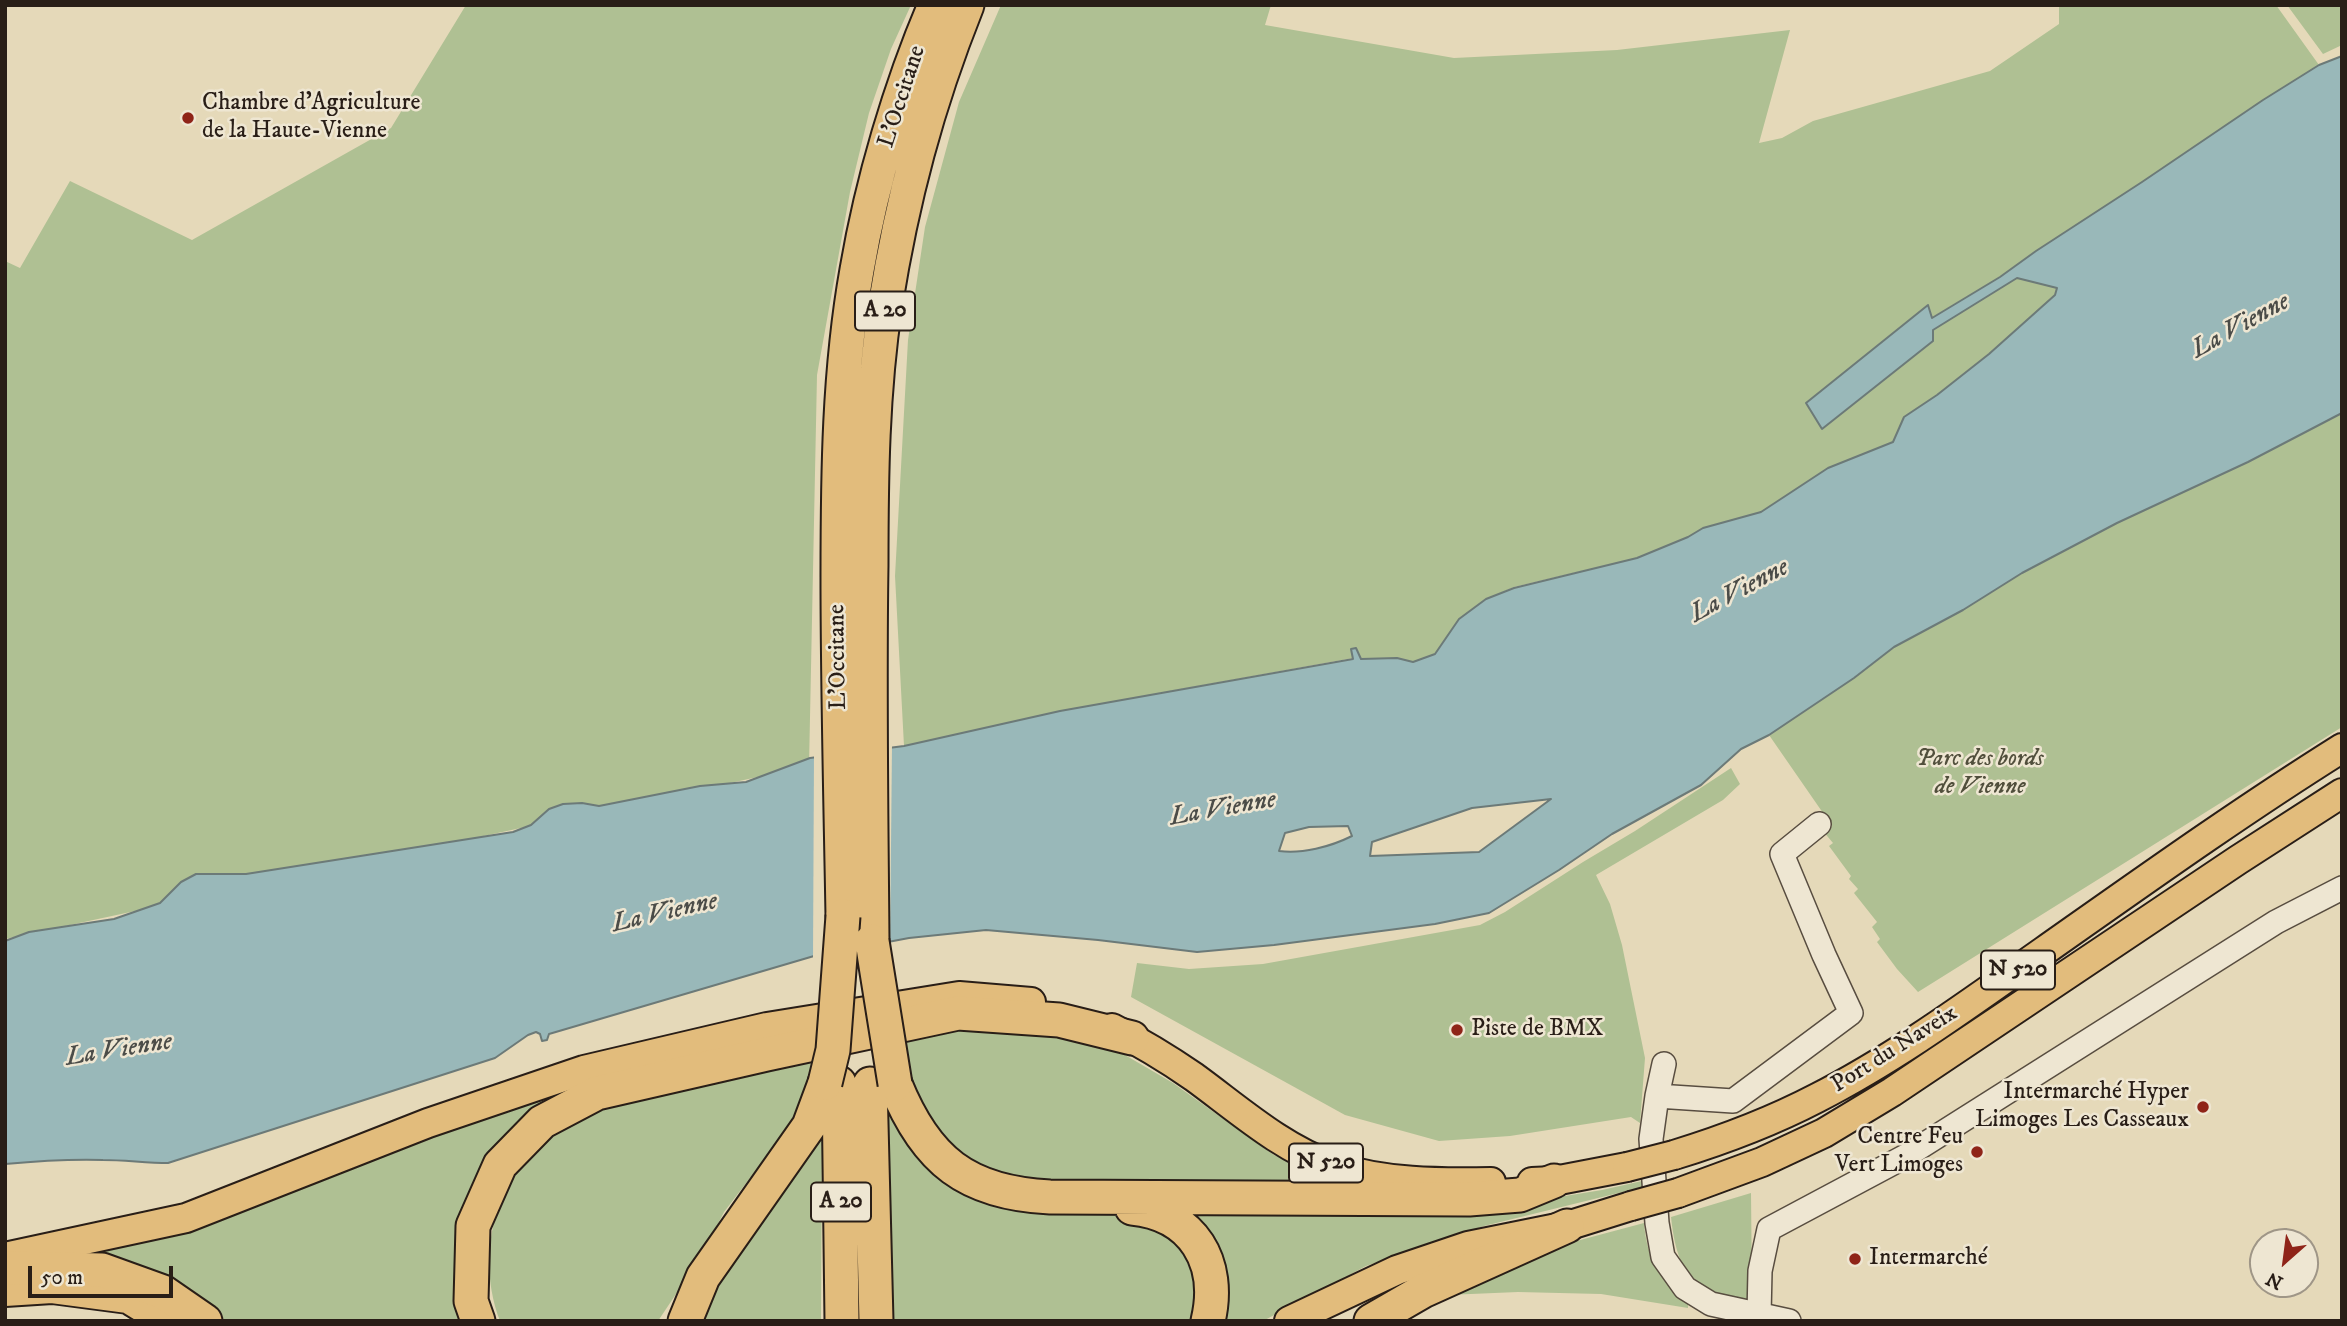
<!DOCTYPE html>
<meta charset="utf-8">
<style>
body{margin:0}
#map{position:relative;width:2347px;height:1326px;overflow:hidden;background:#e5d9b9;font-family:"IM FELL DW Pica",serif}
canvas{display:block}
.frame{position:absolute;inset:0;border:7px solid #291e17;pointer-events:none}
.north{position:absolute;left:2249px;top:1228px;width:70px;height:70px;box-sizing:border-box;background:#eee6d2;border:2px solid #9f9687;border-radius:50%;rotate:208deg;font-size:19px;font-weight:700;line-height:28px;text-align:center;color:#291e17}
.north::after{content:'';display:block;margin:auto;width:24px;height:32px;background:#8f2418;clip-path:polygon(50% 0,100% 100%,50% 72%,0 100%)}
.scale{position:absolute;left:28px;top:1266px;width:145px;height:32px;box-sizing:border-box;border:4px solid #291e17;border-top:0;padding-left:9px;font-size:21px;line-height:24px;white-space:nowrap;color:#291e17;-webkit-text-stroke:5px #eee6d2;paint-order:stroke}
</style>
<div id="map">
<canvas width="2347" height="1326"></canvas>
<div class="frame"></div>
<div class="north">N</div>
<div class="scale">50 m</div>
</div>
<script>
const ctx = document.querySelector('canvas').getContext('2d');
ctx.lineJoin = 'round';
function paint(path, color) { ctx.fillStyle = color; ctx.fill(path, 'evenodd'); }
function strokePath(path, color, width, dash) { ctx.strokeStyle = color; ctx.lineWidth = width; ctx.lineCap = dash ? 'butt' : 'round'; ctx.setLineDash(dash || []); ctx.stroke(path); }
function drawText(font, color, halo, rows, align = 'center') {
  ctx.font = font + ' "IM FELL DW Pica",serif'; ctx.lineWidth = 5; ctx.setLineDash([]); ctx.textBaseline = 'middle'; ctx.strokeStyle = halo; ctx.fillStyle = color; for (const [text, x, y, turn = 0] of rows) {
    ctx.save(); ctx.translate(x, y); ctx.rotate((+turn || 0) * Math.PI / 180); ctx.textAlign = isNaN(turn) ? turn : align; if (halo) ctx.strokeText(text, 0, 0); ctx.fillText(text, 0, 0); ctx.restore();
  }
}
const green = new Path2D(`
 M466,5H911L891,49L869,113L850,192L817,375L809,766L5,939V261L20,268L70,181L192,240L391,128Z
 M1001,5H1271L1265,25L1454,58L1617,50L1790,30L1759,143L1782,138L1813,121L1990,71L2059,24V5H2276L2319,65L2263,100L2142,182L2036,251L2000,277L1931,318L1928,306L1806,403L1822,429L1933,330L2017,278L2057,288L2055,295L1989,354L1937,395L1905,417L1893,442L1828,468L1762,512L1703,528L1688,537L1637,558L1514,587L1486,599L1459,619L1435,654L1413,662L1397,658H1353L1060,711L904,746L895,576L908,340L925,227L959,102Z
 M2287,5H2342V45L2323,54Z
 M2342,413V727L1918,992L1897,969L1877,942L1880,939L1872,927L1877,922L1854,893L1858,889L1849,879L1851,876L1829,846L1833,843L1823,831L1832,826L1769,735L1854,678L1894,647L1963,610L2022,573L2117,523L2248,462Z
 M1731,768L1740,784L1723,800L1596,875L1610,904L1622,945L1645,1058L1640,1123L1631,1117L1510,1136L1439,1141L1345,1115L1131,997L1137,963L1189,969L1263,964L1480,925L1505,912L1583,862L1635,831Z
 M1026,1023L1113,1048L1173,1083L1274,1155L1343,1184L1039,1186L970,1166L919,1116L900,1036L940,1029Z
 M811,1058L810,1083L795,1119L724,1212L702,1255L658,1321H500C470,1239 505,1158 578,1115C587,1109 596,1102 606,1098C625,1092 648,1090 669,1086C716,1077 763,1068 811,1058Z
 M595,1077L473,1194L455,1257L464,1312L467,1321H227L148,1273L11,1261L394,1145Z
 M888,1093L935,1167L1133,1213L1189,1246L1201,1321H891Z
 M816,1140L822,1141L821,1321H700L712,1295Z
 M1642,1181L1643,1187L1484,1226L1366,1266L1263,1321H1222C1238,1263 1213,1245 1180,1202L1534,1201L1602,1190Z
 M1751,1193L1752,1291C1743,1316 1694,1285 1685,1270C1676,1253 1673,1235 1671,1217Z
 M1644,1223C1647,1259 1659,1281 1688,1302V1308L1601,1294L1518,1292L1447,1295L1554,1247Z`);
const water = new Path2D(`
 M2342,56V413L2248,462L2117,523L2022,573L1963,610L1894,647L1854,678L1769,735L1741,749L1701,785L1612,834L1559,870L1489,913L1435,924L1274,945L1197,952L1098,940L986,930L909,938L814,956L549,1034L547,1040L542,1041L540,1034L536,1032L528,1035L495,1058L168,1163C146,1163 125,1160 103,1160C70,1159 37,1161 5,1164V941L29,932L114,919L160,903L181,882L196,874H246L513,832L531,825L549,809L563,804L582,803L599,806L700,786L746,782L810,758L904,746L1060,711L1353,659L1351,649L1356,648L1361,659L1397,658L1413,662L1435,654L1459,619L1486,599L1514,588L1637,558L1688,537L1703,528L1761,512L1828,468L1893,442L1904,417L1937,395L1989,354L2055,295L2057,288L2017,278L1933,330V341L1822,429L1806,403L1928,305L1932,318L2000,277L2036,251L2142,182L2263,100L2319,65ZM1551,799L1479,852L1370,856L1372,842L1472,808ZM1348,826L1352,836C1330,847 1302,854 1279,851L1285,833L1309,827Z`);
const pier = new Path2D(`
 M892,744L890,945L813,960L814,754Z`);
const minor = new Path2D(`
 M1657,1096L1664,1064
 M1759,1315L1760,1271L1769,1229L1906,1156L2276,922L2342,888
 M1789,1321L1711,1304L1685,1288L1663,1257L1657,1223L1651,1139L1657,1096L1733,1101L1851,1013L1824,955L1782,854L1819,824`);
const major = new Path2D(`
 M1112,1028C1140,1042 1168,1059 1194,1077C1238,1109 1281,1148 1333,1166C1384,1183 1439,1183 1491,1182
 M1674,1155C1723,1140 1771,1122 1817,1098C1897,1057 1970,1003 2044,951C2142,882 2240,812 2342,748
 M1532,1182L1554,1181L1627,1167
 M1678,1193L1762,1162L1824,1133L1892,1092L2238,860L2342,793
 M5,1257L186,1218L428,1123L584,1070L767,1027L959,996L1031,1002
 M5,1292L52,1289L128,1299L164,1321
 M1289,1321L1397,1270L1468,1246L1567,1226L1631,1206`);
const highway = new Path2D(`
 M843,916C841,803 838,690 838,577C838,474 839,371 857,270C872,182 900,87 935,5
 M872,941C871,816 869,690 871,565C871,478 872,392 885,306C902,199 927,105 967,5
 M839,1083L842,1321
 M870,1084L876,1321
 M895,1084C926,1161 967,1193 1050,1197L1469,1199L1520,1195L1554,1181
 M1132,1208C1193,1214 1222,1262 1208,1321
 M5,1268L102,1270L163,1292L205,1321
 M478,1321L471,1301L473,1226L500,1165L542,1122L597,1093L767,1054L958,1013L1059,1020L1132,1038
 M685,1321L703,1277L809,1126L825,1083
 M1371,1321L1423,1291L1567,1226`);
const majorBridge = new Path2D(`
 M1627,1167L1674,1155
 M1631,1206L1678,1193`);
const highwayBridge = new Path2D(`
 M872,941L895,1084
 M825,1083L833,1050L843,916`);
const markers = [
 [188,118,7,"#8f2418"],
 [1457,1030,7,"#8f2418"],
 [2203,1107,7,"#8f2418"],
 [1977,1152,7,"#8f2418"],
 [1855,1259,7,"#8f2418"]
];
const shields = [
 [885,311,60],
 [2018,970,74],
 [1326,1163,74],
 [841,1202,60]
];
const shieldNames = [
 ["A 20",885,311],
 ["N 520",2018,970],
 ["N 520",1326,1163],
 ["A 20",841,1202]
];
const streetNames = [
 ["L'Occitane",903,97,-72],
 ["L'Occitane",839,657,-91],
 ["Port du Naveix",1895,1050,-32]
];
const poiNames = [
 ["Chambre d'Agriculture",202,104],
 ["de la Haute-Vienne",202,132],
 ["Piste de BMX",1471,1030],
 ["Intermarché Hyper",2189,1093,"right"],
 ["Limoges Les Casseaux",2189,1121,"right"],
 ["Centre Feu",1963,1138,"right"],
 ["Vert Limoges",1963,1166,"right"],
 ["Intermarché",1869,1259]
];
const parkNames = [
 ["Parc des bords",1980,760],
 ["de Vienne",1980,788]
];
const waterNames = [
 ["La Vienne",2241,327,-29],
 ["La Vienne",1740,592,-28],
 ["La Vienne",1223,810,-10],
 ["La Vienne",665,914,-13],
 ["La Vienne",119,1051,-9]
];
paint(green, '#afc093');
paint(water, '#99b8b9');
strokePath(water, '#6c7a78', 2);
paint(pier, '#e5d9b9');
strokePath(minor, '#584d40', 26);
strokePath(major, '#291e17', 32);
strokePath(highway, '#291e17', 37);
strokePath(minor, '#eee6d2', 23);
strokePath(major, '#e2bc7c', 28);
strokePath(highway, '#e2bc7c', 33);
strokePath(majorBridge, '#291e17', 32, []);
strokePath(highwayBridge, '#291e17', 37, []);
strokePath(majorBridge, '#e2bc7c', 28);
strokePath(highwayBridge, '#e2bc7c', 33);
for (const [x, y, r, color] of markers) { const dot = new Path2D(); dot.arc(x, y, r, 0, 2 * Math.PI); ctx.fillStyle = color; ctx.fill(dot); strokePath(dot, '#eee6d2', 2.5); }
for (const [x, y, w] of shields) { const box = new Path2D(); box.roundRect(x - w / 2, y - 19.5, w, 39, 5); ctx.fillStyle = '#eee6d2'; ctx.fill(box); strokePath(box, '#291e17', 2); }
drawText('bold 23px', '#291e17', null, shieldNames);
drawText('24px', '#291e17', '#eee6d2', streetNames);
drawText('24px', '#291e17', '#eee6d2', poiNames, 'left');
drawText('italic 24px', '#514f3c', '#eee6d2', parkNames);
drawText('italic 26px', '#4b4c48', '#eee6d2', waterNames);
</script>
